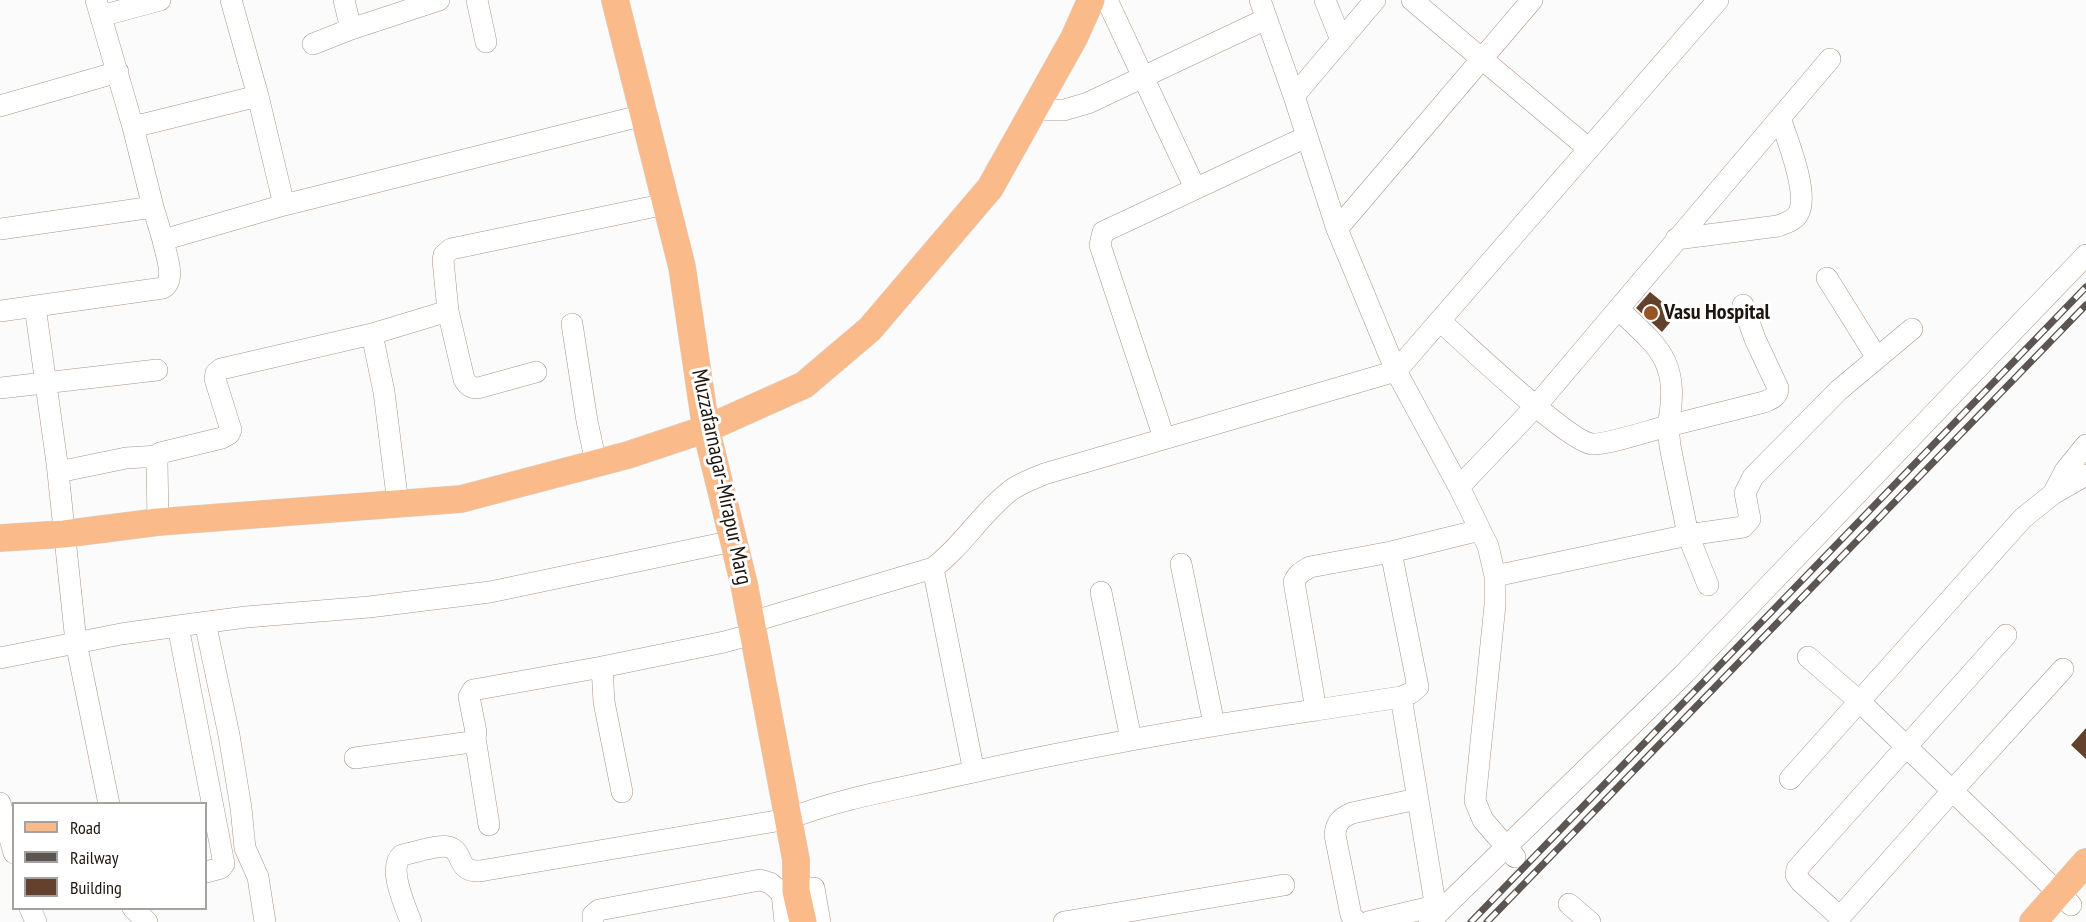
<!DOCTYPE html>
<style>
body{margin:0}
#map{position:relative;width:2086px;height:922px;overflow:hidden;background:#fbfbfb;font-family:"PT Sans Narrow",sans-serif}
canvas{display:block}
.legend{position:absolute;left:12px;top:802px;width:195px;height:108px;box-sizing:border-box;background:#fff;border:2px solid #a5a19f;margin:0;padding:8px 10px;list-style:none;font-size:18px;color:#1e150f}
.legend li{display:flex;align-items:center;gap:12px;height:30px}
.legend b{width:30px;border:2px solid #a5a19f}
</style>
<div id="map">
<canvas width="2086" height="922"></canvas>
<ul class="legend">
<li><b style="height:8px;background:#fbba8a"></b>Road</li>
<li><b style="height:8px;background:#5c5551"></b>Railway</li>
<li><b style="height:16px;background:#63412c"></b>Building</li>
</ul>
</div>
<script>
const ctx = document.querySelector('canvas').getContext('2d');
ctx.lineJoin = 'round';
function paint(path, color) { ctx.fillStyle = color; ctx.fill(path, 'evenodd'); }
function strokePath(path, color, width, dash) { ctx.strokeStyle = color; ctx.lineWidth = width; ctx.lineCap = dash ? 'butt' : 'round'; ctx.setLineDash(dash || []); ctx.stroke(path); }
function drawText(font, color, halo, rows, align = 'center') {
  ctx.font = font + ' "PT Sans Narrow",sans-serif'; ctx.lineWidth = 6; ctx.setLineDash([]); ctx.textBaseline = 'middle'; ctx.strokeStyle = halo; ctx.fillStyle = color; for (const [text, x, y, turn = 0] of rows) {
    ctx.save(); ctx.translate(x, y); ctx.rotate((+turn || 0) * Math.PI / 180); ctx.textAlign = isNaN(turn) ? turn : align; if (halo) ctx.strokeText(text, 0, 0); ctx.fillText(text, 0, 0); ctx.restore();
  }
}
const building = new Path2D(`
 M1650,292L1677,314L1662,332L1636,308Z
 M2086,728V759L2071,745Z`);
const minor = new Path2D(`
 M96,0L133,127L153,207
 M344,0L351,29
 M477,0L486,42
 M1107,0L1195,188
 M1260,0L1294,96L1337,229L1396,371L1459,487L1488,546L1495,576V605L1475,801L1483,820L1515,857
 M1325,0L1341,40
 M1412,0L1589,149
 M101,16L160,0
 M313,44L351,29L439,0
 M258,96L284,205
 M1294,96L1375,0
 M0,106L118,72
 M1033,110H1064L1088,103L1266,19
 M133,127L258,96L231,0
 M0,229L153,207L163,240L284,205L644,115
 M1337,229L1532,0
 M1676,239L1778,226C1785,223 1794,221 1798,214C1810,194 1787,139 1780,118
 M1827,278L1877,358
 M35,306L57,463L76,642L109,804
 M0,311L163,288C177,279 165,253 163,240
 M1440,321C1464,342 1567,441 1592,444C1607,445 1651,430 1668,426C1680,362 1661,349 1618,309
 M572,324L587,421L596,463
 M372,334L384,392L398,504
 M536,372L478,388C471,388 467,385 464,379L448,311L443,260L444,255L451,249L666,204
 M0,388L157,370
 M1164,438L1100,245L1103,232L1306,137
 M68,470L126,458L159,456
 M1459,487L1536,406L1830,59
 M2053,494L2065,471L2086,445
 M158,522L157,461L160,453L222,438L229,434L231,430L215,379L216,373L221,369L372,334L448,311
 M1391,552L1418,687L1411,693L1401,697L1316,710L1294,582C1297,574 1303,571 1310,567L1391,552L1480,530
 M1181,564L1214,724
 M933,568L974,772
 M1495,576L1688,535L1743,527L1750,519L1745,493L1753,477L1839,390L1912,329
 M1708,585L1688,535L1670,446L1668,426L1764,402C1771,399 1778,397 1778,388L1755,339L1743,305
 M1101,592L1131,739
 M205,622L229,735L241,808L245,848L258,877L265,922
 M751,622L933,568C963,546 981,513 1010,491C1020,483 1033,479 1044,474L1396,371L1718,0
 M178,626L224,864L221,868L206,872
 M1808,657L1859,701L2071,905
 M0,658L121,634L178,626L246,617L369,607L490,592L733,541
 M602,667L604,702L622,792
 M1401,697L1437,915
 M475,738L489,825
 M355,758L471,742L475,738L476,732L469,697L473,690L602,667L724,642L753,634
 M1790,779L2023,518L2053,494L2086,475
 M0,803L14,853
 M1569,904L1590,922
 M30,908L36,922
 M133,908L147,922
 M1840,917L1801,882L1796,875L1797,869L2006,635
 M411,922C405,905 387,868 402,855C414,853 439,844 449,847C465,852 455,872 480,871L788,819C841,798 899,789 955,776C1074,749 1195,727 1316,710
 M593,922V915L599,910L760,880L770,883L782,893
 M785,922L782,893L814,888L820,922
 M1064,922L1284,885
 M1357,922L1351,915L1335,835C1336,822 1341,818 1352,813L1417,799
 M1368,922L1435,906
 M1429,922L1684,674L2086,255
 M1840,922V917L1953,790L2063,669`);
const major = new Path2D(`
 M615,0L682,267L706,429L744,584L796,860V891L803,922
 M0,538L64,534L158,522L461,499L628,455L706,429L804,385L870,329L990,188L1074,38L1091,0
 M2033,922L2086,862`);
const rail = new Path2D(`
 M1471,922L2086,287
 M1487,922L2086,305`);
const markers = [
 [1651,313,8,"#975424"]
];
const poiNames = [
 ["Vasu Hospital",1664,313]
];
const streetNames = [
 ["Muzzafarnagar-Mirapur Marg",721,477,78]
];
paint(building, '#63412c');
strokePath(minor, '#ad9484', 22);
strokePath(major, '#d6d5d4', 28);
strokePath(minor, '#fff', 21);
strokePath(major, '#fbba8a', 27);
strokePath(rail, '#5c5551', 7);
strokePath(rail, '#fff', 4.5, [14]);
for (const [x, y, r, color] of markers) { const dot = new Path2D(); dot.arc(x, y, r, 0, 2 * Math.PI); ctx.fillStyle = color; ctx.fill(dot); strokePath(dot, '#fff', 2); }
drawText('bold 22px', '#1e150f', '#fff', poiNames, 'left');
drawText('22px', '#1e150f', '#fff', streetNames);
</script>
